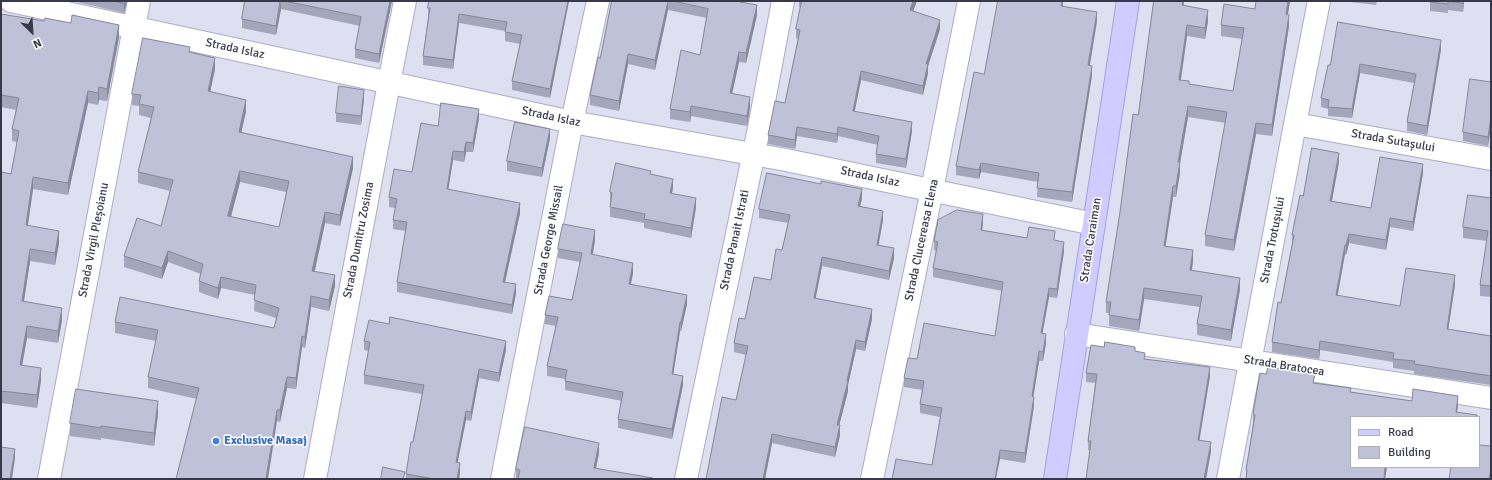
<!DOCTYPE html>
<meta charset="utf-8">
<style>
body{margin:0}
#map{position:relative;width:1492px;height:480px;overflow:hidden;background:#ebebf6;font-family:Signika,sans-serif}
canvas{display:block}
.frame{position:absolute;inset:0;border:2px solid #37394b;pointer-events:none}
.legend{position:absolute;left:1350px;top:416px;width:130px;height:52px;box-sizing:border-box;background:#fff;border:1px solid #afb0b7;margin:0;padding:5px 7px;list-style:none;font-size:12px;color:#37394b}
.legend li{display:flex;align-items:center;gap:8px;height:20px}
.legend b{width:20px;border:1px solid #afb0b7}
.north{position:absolute;left:12px;top:12px;width:40px;height:40px;-webkit-text-stroke:3px #fff;paint-order:stroke;rotate:155deg;font-size:11px;font-weight:700;line-height:16px;text-align:center;color:#37394b}
.north::after{content:'';display:block;margin:auto;width:14px;height:18px;background:#37394b;clip-path:polygon(50% 0,100% 100%,50% 72%,0 100%)}
</style>
<div id="map">
<canvas width="1492" height="480"></canvas>
<div class="frame"></div>
<ul class="legend">
<li><b style="height:5px;background:#d0ccff"></b>Road</li>
<li><b style="height:11px;background:#bfc1d9"></b>Building</li>
</ul>
<div class="north">N</div>
</div>
<script>
const ctx = document.querySelector('canvas').getContext('2d');
ctx.lineJoin = 'round';
function paint(path, color) { ctx.fillStyle = color; ctx.fill(path, 'evenodd'); }
function strokePath(path, color, width, dash) { ctx.strokeStyle = color; ctx.lineWidth = width; ctx.lineCap = dash ? 'butt' : 'round'; ctx.setLineDash(dash || []); ctx.stroke(path); }
function drawText(font, color, halo, rows, align = 'center') {
  ctx.font = font + ' Signika,sans-serif'; ctx.lineWidth = 3; ctx.setLineDash([]); ctx.textBaseline = 'middle'; ctx.strokeStyle = halo; ctx.fillStyle = color; for (const [text, x, y, turn = 0] of rows) {
    ctx.save(); ctx.translate(x, y); ctx.rotate((+turn || 0) * Math.PI / 180); ctx.textAlign = isNaN(turn) ? turn : align; if (halo) ctx.strokeText(text, 0, 0); ctx.fillText(text, 0, 0); ctx.restore();
  }
}
const residential = new Path2D(`
 M1,1H1491V479H1ZM1351,417H1479V467H1351Z`);
const street = new Path2D(`
 M11,1L572,122L786,160L1094,224
 M1295,124L1491,159
 M1076,334L1491,398
 M49,479L139,1
 M315,479L389,83L405,1
 M502,479L572,122L598,1
 M686,479L758,133L783,1
 M872,479L932,190L969,1
 M1228,479L1295,124L1319,1`);
const secondary = new Path2D(`
 M1055,479L1128,1`);
const wall = new Path2D(`
 M77,1H127L124,13L77,2Z
 M245,1H392L379,63L355,58V49L360,26L281,9L276,35L242,28V19Z
 M569,1L550,98L512,90V81L520,44L505,41V31L459,23L453,69L423,65V56L428,18V8Z
 M612,1H743L742,2L757,15L746,63L739,62L732,94L750,107L747,126L691,116L690,122L670,119V109L700,55L707,18L668,10L655,70L628,64L619,111L590,105V95L600,58Z
 M799,1H917L913,11L940,29L928,66V73L923,95L861,80L854,112L912,131L906,168L876,163V154L878,145L838,136L837,143L797,136L795,149L768,144V135L785,103L798,39L796,38V29L801,8L799,7Z
 M1063,1V6L1097,21L1090,65L1092,75L1072,202L1037,197L1038,182L981,172L979,179L956,175V166L984,74Z
 M1154,1H1184V6L1208,21L1205,39L1187,36L1181,80L1189,84L1233,91L1242,39L1221,36V25L1255,9L1256,1H1290L1288,14L1289,26L1272,136L1256,134L1234,251L1205,246V235L1226,123L1188,117L1180,163V173L1176,197H1173L1165,246L1193,261L1192,270L1240,289L1231,341L1197,335V324L1200,307L1144,299L1139,331L1109,326V313H1106V302L1138,115Z
 M1342,1H1377L1376,5Z
 M1430,1H1464L1463,12L1448,10V13L1430,11Z
 M1,14L119,37L107,101L99,100L98,105L88,103L68,195L33,189L28,225L59,243L55,265L30,261L24,301L62,320L58,343L27,338L22,365L41,380L37,408L1,403V172L11,174L17,142L12,141V129L16,110L1,107Z
 M1441,49L1427,135L1407,131V122L1414,83L1360,73L1352,118L1328,116V109L1321,107V98L1330,65Z
 M190,52L215,69L210,92L246,111L241,133L353,168L340,226L325,223L315,271L335,286L329,311L311,307L305,348L302,347L296,389L287,388L280,422L197,399L148,388V377L156,341L115,333V322L274,328L276,318L254,311L255,295L221,288L218,299L199,292V281L201,274L168,262L162,279L124,267V256L161,226L170,191L138,183V172L151,118L139,115V106L132,105V94ZM240,182L286,192L279,227L231,217Z
 M1491,82V126L1488,146L1463,141V132Z
 M364,99L361,125L336,122V113Z
 M479,118L473,152H466L464,162L453,160L448,189L520,213L505,282L516,293L512,314L397,292V282L406,231L393,229V220L395,208L389,207V197L412,172L438,126Z
 M550,138L542,177L507,171V161Z
 M1339,162L1332,201L1371,208L1423,173L1413,231L1390,227L1386,250L1349,243L1346,255L1345,254L1337,296L1400,306L1455,285L1448,329L1491,336V385L1414,374V371L1393,368V362L1320,350L1319,359L1272,352V342L1281,303L1292,244V235L1303,196Z
 M651,175L673,188L672,193L696,207L691,238L644,228V223L610,217V207L611,202H610V192Z
 M862,198L860,206L883,220L878,245L894,258L889,280L822,266L815,298L872,319L865,351L856,349L848,385V391L839,425L840,435L835,457L772,443L765,479H706L736,400L746,355L734,352V343L745,319L771,280L782,250L788,223L759,218V209Z
 M1491,198V297L1480,296V285L1487,241L1463,238V227Z
 M983,223L982,230L1027,238L1055,240L1064,251L1057,298L1049,297L1042,333L1046,343L1043,361H1039L1033,397L1034,406L1025,463L1000,459L932,465L940,417L920,413V404L922,390L904,387V378L917,359L995,336L1002,291L933,277V268L936,251L934,250V241Z
 M595,240L593,254L633,273L631,284L687,304L681,331H680L673,374L683,385L672,439L618,428V419L622,401L565,390V379L547,376V366L556,326L545,324V315L572,300L580,262L558,258V249Z
 M364,341L506,350L499,382L479,378L471,421L466,420L457,462L460,472L459,479H406V474L422,394L364,384V375L369,351L364,350Z
 M1135,352L1145,359L1210,376L1199,440L1211,451L1206,479H1086L1090,450H1088V441L1095,383L1086,382V373Z
 M1315,383L1351,392L1412,401L1458,406L1457,412L1477,417H1351V467H1387L1385,479H1246V470L1253,424V414Z
 M158,414L154,446L101,438V440L70,436V423Z
 M599,453L596,468L653,479H516V469Z`);
const shadedWall = new Path2D(`
 M125,1H127L124,13V3Z
 M281,1V9L276,35V26Z
 M390,1H392L379,63V54Z
 M568,1H569L550,98V89Z
 M668,1V10L655,70V60Z
 M913,1H917L910,19V10Z
 M1062,1H1063V6L1061,15V6Z
 M1183,1H1184L1182,16V5Z
 M1288,1H1290L1286,25V14Z
 M1463,1H1464L1463,12Z
 M757,5V15L746,63V53Z
 M1208,10V21L1205,39V28Z
 M1097,12V21L1088,74V65Z
 M459,14V23L453,69V60Z
 M1289,15V26L1272,136V125Z
 M940,20V29L928,66V73L923,95V86L926,64Z
 M119,25V37L107,101V89Z
 M1187,25V36L1179,91V80Z
 M1441,40V49L1427,135V126Z
 M739,52V62L730,103V93Z
 M628,54V64L619,111V101Z
 M215,58V69L208,102V91Z
 M1360,64V73L1352,118V109Z
 M1092,66V75L1072,202V192Z
 M861,71V80L853,120V111Z
 M99,87V100L98,105V93Z
 M364,90V99L361,125V116Z
 M88,91V103L68,195V183Z
 M750,97V107L747,126V116Z
 M246,100V111L239,143V132Z
 M691,106V116L690,122V112Z
 M1188,106V117L1180,163V173L1176,197V186L1178,162Z
 M479,109V118L473,152V143Z
 M1491,117V126L1488,146V137Z
 M912,122V131L906,168V159Z
 M1256,123V134L1234,251V240Z
 M797,127V136L795,149V140Z
 M838,127V136L837,143V134Z
 M550,129V138L542,177V168Z
 M466,142V152L464,162V152Z
 M453,151V160L447,198V189Z
 M1339,153V162L1330,210V201Z
 M353,157V168L340,226V215Z
 M981,163V172L979,179V170Z
 M1423,164V173L1413,231V222Z
 M240,171V182L228,227V216Z
 M33,177V189L26,237V225Z
 M673,179V188L670,202V193Z
 M1173,186V197L1164,257V246Z
 M862,189V198L858,215V206Z
 M696,198V207L691,238V228Z
 M520,203V213L503,291V282Z
 M883,211V220L877,254V245Z
 M325,212V223L312,282V271Z
 M983,214V223L981,239V230Z
 M1390,218V227L1386,250V240Z
 M595,230V240L591,263V254Z
 M59,231V243L55,265V253Z
 M1349,234V243L1346,255V245Z
 M1064,242V251L1057,298V289Z
 M1345,245V254L1336,305V295Z
 M894,248V258L889,280V271Z
 M30,249V261L22,313V301Z
 M1193,250V261L1190,281V270Z
 M168,251V262L162,279V268Z
 M822,257V266L814,307V298Z
 M633,263V273L629,293V284Z
 M335,275V286L329,311V300Z
 M1455,275V285L1447,338V329Z
 M221,277V288L218,299V288Z
 M1240,278V289L1231,341V330Z
 M516,284V293L512,314V305Z
 M1049,288V297L1041,342V333Z
 M1144,288V299L1139,331V320Z
 M687,295V304L681,331V322Z
 M311,296V307L305,348V337Z
 M62,308V320L58,343V331Z
 M872,309V319L865,351V342Z
 M680,322V331L672,383V374Z
 M27,326V338L20,377V365Z
 M1046,334V343L1043,361V352Z
 M302,336V347L296,389V378Z
 M856,340V349L848,385V391L837,434V425Z
 M506,341V350L499,382V373Z
 M1320,341V350L1319,359V350Z
 M1039,351V361L1032,406V396Z
 M1210,367V376L1198,449V440Z
 M41,368V380L37,408V395Z
 M479,369V378L471,421V412Z
 M683,376V385L672,439V429Z
 M287,377V388L280,422V410Z
 M1458,396V406L1456,417V412Z
 M1034,397V406L1025,463V453Z
 M158,401V414L154,446V433Z
 M277,410V421L268,479H266Z
 M466,411V420L456,471V462Z
 M840,425V435L835,457V447Z
 M772,434V443L765,479H763Z
 M1211,442V451L1206,479H1204Z
 M599,443V453L594,478V468Z
 M15,449V458L12,479H10Z
 M1000,450V459L996,479H995Z
 M460,463V472L459,479H457Z
 M1385,467H1387L1385,479H1384Z
 M1491,469V479H1489Z`);
const building = new Path2D(`
 M113,1H125L124,3Z
 M245,1H280L276,26L242,19Z
 M285,1H390L379,54L355,49L361,17Z
 M429,1H568L550,89L512,81L522,35L505,32L507,22L459,14L453,60L423,56L430,8H428Z
 M612,1H668L655,60L628,54L619,101L590,95L598,57L600,58Z
 M673,1H740V2L757,5L746,53L739,52L730,93L750,97L747,116L691,106L690,112L670,109L681,50L700,55L708,9Z
 M802,1H913L910,10L940,20L926,64H928L923,86L861,71L853,111L912,122L906,159L876,154L879,136L838,127L837,134L797,127L795,140L768,135L775,101L785,103L800,30L796,29Z
 M998,1H1062L1061,6L1097,12L1088,65L1092,66L1072,192L1037,188L1039,173L981,163L979,170L956,166L974,72L984,74Z
 M1154,1H1183L1182,5L1208,10L1205,28L1187,25L1179,80L1189,81V84L1233,91L1244,28L1221,25L1224,4L1255,9L1256,1H1288L1286,14L1289,15L1272,125L1256,123L1234,240L1205,235L1227,112L1188,106L1178,162H1180L1176,186H1173L1164,246L1193,250L1190,270L1240,278L1231,330L1197,324L1202,296L1144,288L1139,320L1109,315L1111,302H1106L1120,212L1133,114L1138,115Z
 M1430,1H1448V4L1430,2Z
 M1449,1H1463V3Z
 M1,14L44,21L45,18L71,23L72,15L119,25L107,89L99,87L98,93L88,91L68,183L33,177L26,225L59,231L55,253L30,249L22,301L62,308L58,331L27,326L20,365L41,368L37,395L1,391V172L11,174L19,131L12,129L19,98L1,95Z
 M1338,22L1441,40L1427,126L1407,122L1416,74L1360,64L1352,109L1328,107L1329,100L1321,98L1328,65H1330Z
 M143,38L190,47L189,52L215,58L208,91L246,100L239,132L353,157L340,215L325,212L312,271L335,275L329,300L311,296L305,337L302,336L296,378L287,377L280,410H277L266,479H176L199,388L148,377L158,330L115,322L120,297L274,328L279,308L254,300L256,285L221,277L218,288L199,281L203,264L168,251L162,268L124,256L137,218L161,226L173,180L138,172L154,107L139,104L141,95L132,94ZM240,171L289,181L279,227L228,216Z
 M1470,79L1491,82V117L1488,137L1463,132Z
 M339,86L364,90L361,116L336,113Z
 M441,103L479,109L473,143L466,142L464,152L453,151L447,189L520,203L503,282L516,284L512,305L397,282L407,222L393,220L397,199L389,197L394,169L412,172L421,123L438,126Z
 M515,122L550,129L542,168L507,161Z
 M1312,148L1339,153L1330,201L1371,208L1380,157L1423,164L1413,222L1390,218L1386,240L1349,234L1346,245H1345L1336,295L1400,306L1406,268L1455,275L1447,329L1491,336V376L1414,364L1415,361L1393,359L1394,353L1320,341L1319,350L1272,342L1278,302L1281,303L1294,235H1292L1300,195L1303,196Z
 M616,163L651,171L650,174L673,179L670,193L696,198L691,228L644,219L645,214L610,207L612,193L610,192Z
 M767,173L821,184V181L862,189L858,206L883,211L877,245L894,248L889,271L822,257L814,298L872,309L865,342L856,340L847,381H848L837,425H840L835,447L772,434L763,479H706L722,397L736,400L748,346L734,343L739,318L745,319L754,277L771,280L776,249L782,250L790,215L759,209Z
 M1468,195L1491,198V286L1480,285L1488,231L1463,227Z
 M957,210L983,214L981,230L1027,238L1029,227L1055,231L1054,240L1064,242L1057,289L1049,288L1041,333L1046,334L1043,352L1039,351L1032,396L1034,397L1025,453L1000,450L995,479H892L896,459L932,465L942,408L920,404L924,381L904,378L908,358L917,359L924,323L995,336L1003,282L933,268L938,242L934,241L938,220Z
 M563,224L595,230L591,254L633,263L629,284L687,295L681,322H680L672,374L683,376L672,429L618,419L623,392L565,381L567,370L547,366L558,317L545,315L549,296L572,300L582,253L558,249Z
 M390,317L506,341L499,373L479,369L471,412L466,411L456,462L460,463L457,479H435L406,474L411,442H413L424,385L364,375L370,342L364,341L369,320L389,324Z
 M1105,342L1135,347V351L1145,353L1144,359L1210,367L1198,440L1211,442L1204,479H1086L1091,441H1088L1097,374L1086,373L1091,345L1104,347Z
 M1268,367L1315,374L1313,383L1351,388L1350,392L1412,401L1413,389L1458,396L1456,412L1477,415V417H1351V467H1385L1384,479H1246L1247,470H1246L1255,415L1253,414L1260,373L1266,374Z
 M76,389L158,401L154,433L101,426V428L70,423Z
 M525,427L599,443L594,468L653,478V479H518L520,470L516,469Z
 M1479,445L1491,446V469L1489,479H1449L1451,467H1479Z
 M1,447L15,449L10,479H1Z
 M383,467L405,472L403,479H381Z`);
const markers = [
 [216,441,4,"#3f7fe0"]
];
const streetNames = [
 ["Strada Islaz",235,49,12],
 ["Strada Islaz",551,117,12],
 ["Strada Sutașului",1393,141,10],
 ["Strada Islaz",870,177,12],
 ["Strada Virgil Pleșoianu",94,240,-79],
 ["Strada Dumitru Zosima",359,240,-79],
 ["Strada George Missail",549,240,-79],
 ["Strada Panait Istrati",735,240,-78],
 ["Strada Clucereasa Elena",922,240,-78],
 ["Strada Caraiman",1091,240,-81],
 ["Strada Trotușului",1273,240,-79],
 ["Strada Bratocea",1284,366,9]
];
const shopNames = [
 ["Exclusive Masaj",224,441]
];
paint(residential, '#dfdff2');
strokePath(street, '#acacc3', 24);
strokePath(secondary, '#a39fe5', 24);
strokePath(street, '#fff', 22);
strokePath(secondary, '#d0ccff', 22);
paint(wall, '#a4a6bb');
paint(shadedWall, '#868798');
paint(building, '#bfc1d9');
strokePath(building, '#868798', 1);
for (const [x, y, r, color] of markers) { const dot = new Path2D(); dot.arc(x, y, r, 0, 2 * Math.PI); ctx.fillStyle = color; ctx.fill(dot); strokePath(dot, '#fff', 1.5); }
drawText('12px', '#37394b', '#fff', streetNames);
drawText('bold 12px', '#366cbe', '#fff', shopNames, 'left');
</script>
